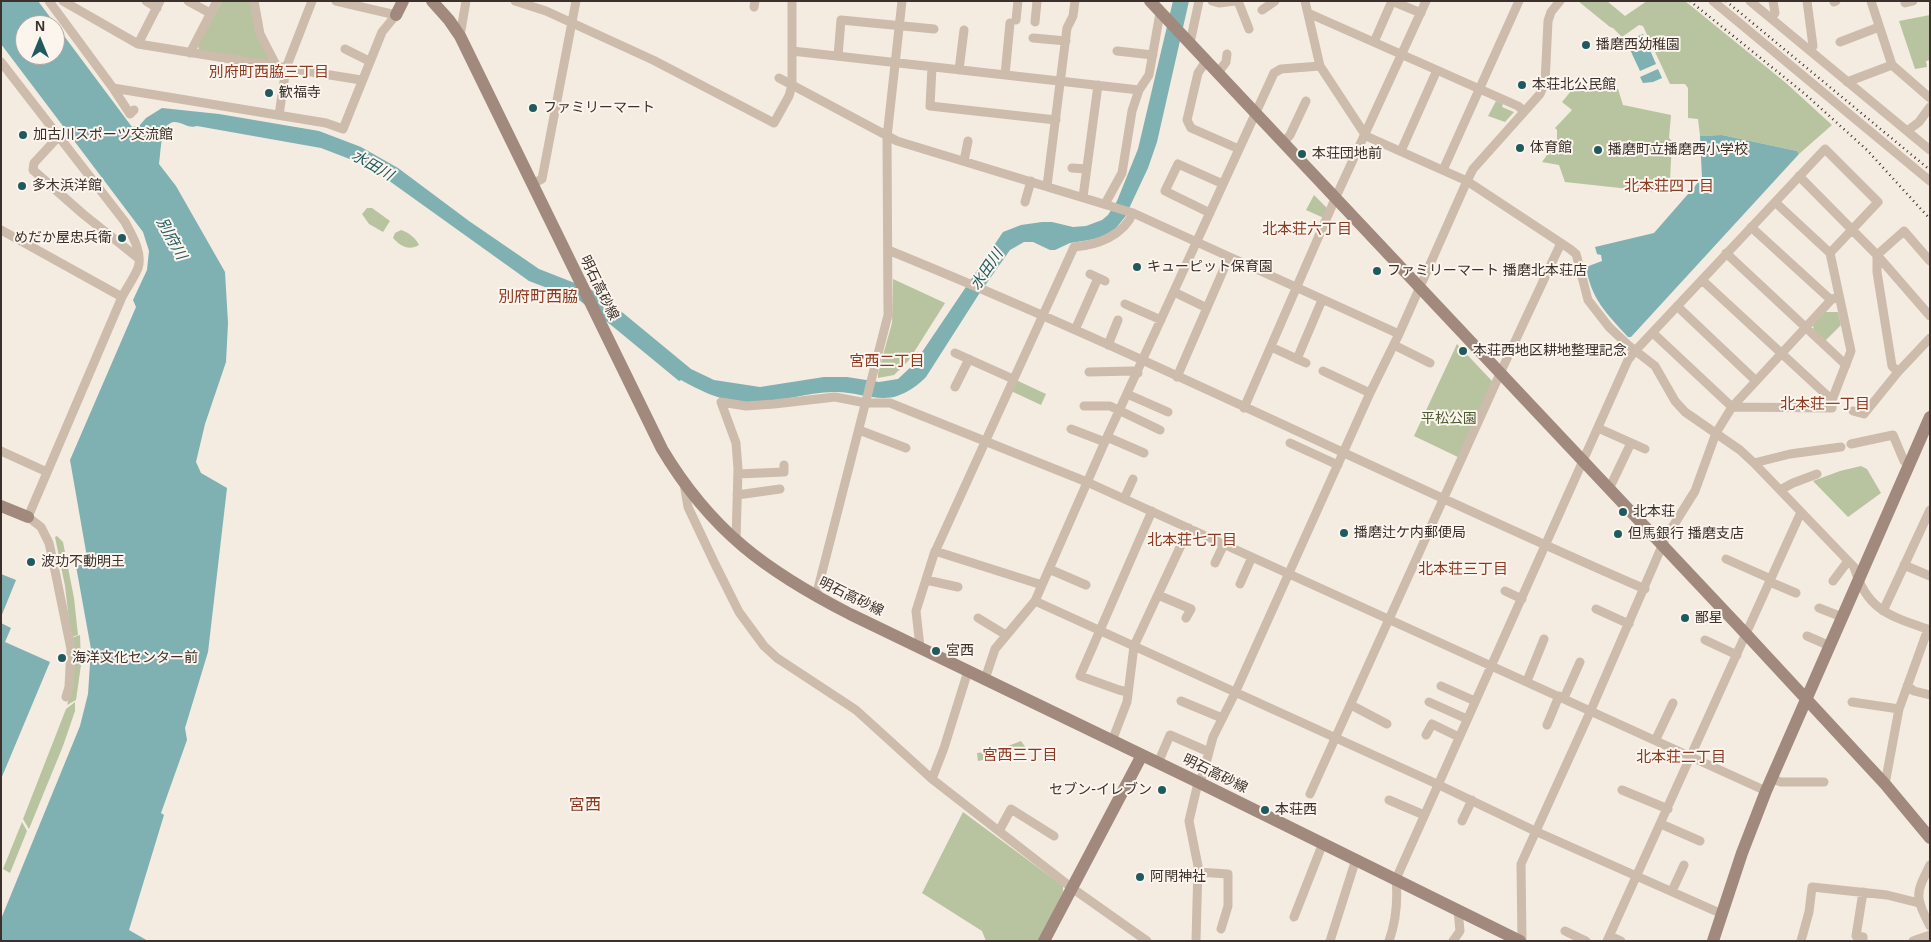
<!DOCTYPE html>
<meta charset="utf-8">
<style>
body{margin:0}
#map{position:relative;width:1931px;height:942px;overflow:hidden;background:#f4ebe1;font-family:Arial,sans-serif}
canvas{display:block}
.frame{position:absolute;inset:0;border:2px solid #3b302b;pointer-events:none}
.north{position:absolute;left:15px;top:15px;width:50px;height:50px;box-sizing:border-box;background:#fbf5ee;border:1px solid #aea6a0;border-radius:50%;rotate:0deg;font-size:14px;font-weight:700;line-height:20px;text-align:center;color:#3b302b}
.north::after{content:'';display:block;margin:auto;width:18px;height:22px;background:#1f5a5e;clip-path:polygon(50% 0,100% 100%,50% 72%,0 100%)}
</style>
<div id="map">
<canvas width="1931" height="942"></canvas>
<div class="frame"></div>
<div class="north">N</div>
</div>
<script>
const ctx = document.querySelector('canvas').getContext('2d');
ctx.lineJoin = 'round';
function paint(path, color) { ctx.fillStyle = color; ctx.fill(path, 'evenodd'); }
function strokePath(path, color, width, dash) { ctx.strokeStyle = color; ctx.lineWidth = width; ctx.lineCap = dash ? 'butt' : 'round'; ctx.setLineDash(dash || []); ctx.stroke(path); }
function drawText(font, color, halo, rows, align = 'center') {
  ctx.font = font + ' Arial,"Noto Sans JP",sans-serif'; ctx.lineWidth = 4; ctx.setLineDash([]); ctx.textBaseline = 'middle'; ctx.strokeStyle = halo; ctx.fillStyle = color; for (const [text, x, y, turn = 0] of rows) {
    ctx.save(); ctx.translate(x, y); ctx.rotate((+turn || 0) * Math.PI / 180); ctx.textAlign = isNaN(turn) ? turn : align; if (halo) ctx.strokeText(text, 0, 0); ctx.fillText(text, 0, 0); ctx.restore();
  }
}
const green = new Path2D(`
 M222,1H252L271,62L199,50L198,45Z
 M1578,1H1607L1625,16L1647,1H1685L1786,83L1832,125L1799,154L1797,151L1722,135L1700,136L1698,119L1688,118V88L1685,84H1670L1643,26L1639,25L1622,37L1613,28L1610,27Z
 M1930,15V60L1926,61L1927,67L1915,69L1899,21Z
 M1576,85L1618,89L1623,105L1671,115L1669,138L1672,141L1670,180L1657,192L1565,182L1559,165L1542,162L1557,141V130L1555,128L1572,110L1562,102Z
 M1496,101L1503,104L1502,107L1514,112L1505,122L1488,116Z
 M1314,195L1328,209L1324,218L1306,210Z
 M367,208H372L390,221L383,232L369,224L362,214Z
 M401,230C408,232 416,238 419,245C409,251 400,246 393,238L395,233Z
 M893,279L945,303L909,360L894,375L878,378V373L892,323Z
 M1825,312H1838L1841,325L1825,341L1814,330L1813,325Z
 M1457,344L1492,381L1460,458L1414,436Z
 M1016,380L1046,394L1041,405L1011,391Z
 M1861,466L1867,469L1881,493L1848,517L1813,481L1840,471Z
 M57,536L63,542L74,598L78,635L71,637L65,586L55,537Z
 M80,635L81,665L76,700L67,705L72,688L71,638Z
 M75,702V711L63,746L29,829L23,819L66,709Z
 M1021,741L1026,748L1003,756L978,761L977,753L995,751Z
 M963,812L1063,886V892L1038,941H986L982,931L922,893Z
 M22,822L27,831L10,873L3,869Z`);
const water = new Path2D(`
 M1,1H38L132,127L139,126L146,118L162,108L219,114L319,131L361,147L398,168L469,221L539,269L590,289L611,303L691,369L714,380L760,387L824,377H847L879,382L898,379L914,364L1003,232L1021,225L1042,222H1052L1073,227L1086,226L1102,220L1108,215L1117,201L1138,149L1173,1H1189L1157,142L1148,168L1125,217L1116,228L1102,238L1070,243L1055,250H1050L1033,242H1024L1010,250L979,294L926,377C918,385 909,392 897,396C879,402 856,392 837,392C804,391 771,407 738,402C717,399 699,390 681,380L679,381L611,325L579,300L529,281L388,180L360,163L321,148L197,126C188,129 183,122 174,122C160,123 161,153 159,164L176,186L225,272L228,323L226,362L205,424L196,462L201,473L227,488L208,652L185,728L187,740L161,813L164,815L129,930L148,941H1V919L80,726L88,694L91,649L76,566L88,563L70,460L136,307L133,300L147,270L149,251L143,232L1,44ZM25,25H55V55H25Z
 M1643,34L1656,64L1640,71L1626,41Z
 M1658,69L1662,78L1653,82L1643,83L1640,77Z
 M1722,135L1797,151L1799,154L1631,337H1628C1607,314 1591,299 1586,267L1602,261L1601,255L1597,254L1595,247L1654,233L1702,178L1700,136Z
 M1,574L16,580L1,617Z
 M1,623L11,628L5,642L50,662L1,779Z`);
const street = new Path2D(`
 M49,1L113,88L326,123L343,129L382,32L396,15L336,1
 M63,1L138,44L361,80
 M146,1L157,8
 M188,1L210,13
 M254,1L260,34L277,67
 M515,1L546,11L653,60L774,123L789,96L792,85V1
 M1212,1L1219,3L1235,1
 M1238,1L1249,29
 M1305,1L1320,66L1366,136L1467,181L1570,249L1576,254L1578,261L1588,300L1609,327L1628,345L1655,366L1675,401L1685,412L1740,450L1754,463L1854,567C1867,611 1890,616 1930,630
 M1392,1L1421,13
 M1713,1L1930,181
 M1750,1L1930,150
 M1807,1L1813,46L1811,50
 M1871,1L1892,65
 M1834,2L1836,1
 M1905,3L1913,1
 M754,7L755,1
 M1262,10L1275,1
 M1308,13L1518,106L1524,111
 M1771,18L1775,13L1773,1
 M1016,20L1018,1
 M1035,22L1037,1
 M460,36L466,1
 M1033,38L1066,41
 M1374,42L1392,1
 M1840,42L1879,27
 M1190,43L1199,1
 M138,44L160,1
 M345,49L369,61
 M792,51L1139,90
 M1117,51L1153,55
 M190,53L217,1
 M838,56L841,20L934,29
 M1206,61L1198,73L1187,120L1191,128L1239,149
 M1,62L125,222C132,235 143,253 138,268C134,278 127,287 122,297L28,517L41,527L49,543L53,561L71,649L69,687L66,697
 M932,67L930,106L1056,120
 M959,70L964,30
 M1217,74L1226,62L1227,54
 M1005,75L1010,23
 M779,78L897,141L1133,213L1399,334
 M1847,82L1892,65L1930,98
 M113,88L130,114L134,110
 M279,115L286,68L312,1
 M1907,131L1919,122L1930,107
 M59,136L34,163L33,170L83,214L138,258
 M1283,143L1290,135L1306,101
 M1401,151L1437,70
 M964,161L968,141
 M1072,168L1086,169
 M1443,170L1519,1
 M1799,176L1877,255L1930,316
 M532,184L542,179L576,1
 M1047,186L1067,28L1073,16L1075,1
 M1083,197L1098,85
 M1025,202L1031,181
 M1775,202L1830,253
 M1105,204L1122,173L1132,111L1139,90L1149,75L1160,13
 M1210,213L1165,191L1178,164L1223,184
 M1751,227L1831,300
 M1,230L122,297
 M888,250C1144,354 1391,479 1645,589
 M1726,253L1846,365
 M1090,274L1105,281
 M1702,280L1832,400
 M1174,292L1207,308
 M1125,304L1161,320
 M1677,306L1755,380
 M1075,330L1098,278
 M1108,345L1118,320
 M1394,345L1430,363
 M1271,347L1306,363
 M955,353L1013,379
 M1297,359L1322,300
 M1323,371L1370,393
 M1089,372L1133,371L1138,373
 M1898,372L1892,366L1877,272V255L1904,231L1930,261
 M1177,377L1229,257
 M955,387L969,359
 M1127,394L1168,412
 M1084,406H1110L1160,430
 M1244,408L1335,199L1426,1
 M1853,411L1864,414L1898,372L1930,338
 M1598,428L1645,449
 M1071,429L1105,442
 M859,430L906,448
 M1107,437L1144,453
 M1290,443L1338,465
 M1851,444L1893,435L1904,461L1909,464
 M1,451L47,472
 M1754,463L1790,454L1841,447
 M738,474L784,472V465
 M684,484L688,507L715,564L739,612L764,646L777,658L856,710L932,779L1072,888L1147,941
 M1609,489L1631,443
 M1780,490L1793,483L1817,474
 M737,495L780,489
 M1124,499L1133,479
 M736,540L738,469L736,443L721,402L746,406L774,404L835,397L866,403H890L1087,482L1766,791
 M935,551L1042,585
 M1726,559L1771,579
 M1215,563L1224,544
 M1904,565L1930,576
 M1049,569L1086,585
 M926,580L958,587
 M1833,581L1848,561
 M1770,582L1796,593
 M1240,584L1252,557
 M1505,591L1522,599
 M1158,595L1191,609L1186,618
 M816,596L888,315L887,137L902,1
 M1035,601L1437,784L1535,831L1722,914
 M1819,608L1842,617
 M1596,609L1629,624
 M1883,611L1930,510
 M978,618L1006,635
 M1807,636L1830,646
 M1705,640L1737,655
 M920,647L916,611L934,554L1074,247C1097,245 1123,236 1133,213
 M985,679L995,649L1035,601L1107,437L1274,73L1281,69L1320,66
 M1527,681L1544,639
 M1441,686L1475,701
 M1907,686L1914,691L1930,695
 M1128,692L1119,690L1080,676L1152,511
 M1564,698L1580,662
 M1181,701L1222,718
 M1429,702L1467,719
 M1852,702L1899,709
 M1351,705L1387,724
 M1547,725L1559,696
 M1426,735L1432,724L1459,737
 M1656,739L1673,703
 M1112,741L1127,702L1134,646L1189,528
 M1158,763L1170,735L1209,752
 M932,779L944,748L968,671
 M1772,779L1781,782H1824
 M1885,784L1899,709L1928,629
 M1622,790L1668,809
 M1310,794L1503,367L1561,243
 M1389,800L1424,815
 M1462,821L1472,800
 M1661,824L1700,841
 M999,831L1011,809L1054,836
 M1930,865C1915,895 1915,896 1930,926
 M1198,872L1228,874V906L1221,929
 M1672,891L1684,865
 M1863,892L1856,936L1863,937V941
 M1294,917L1323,843
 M1565,931L1586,941
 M1610,936L1621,941
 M1196,941L1198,866L1189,821L1197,787L1203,774L1213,737L1235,693L1370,393L1399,334L1467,181L1473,169L1540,94L1545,83L1548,21L1551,12L1560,1
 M1330,941L1356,859
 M1389,941C1396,921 1398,900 1396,879L1628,360L1635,351L1825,149L1878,202L1830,253L1851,351L1832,400V408L1732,407L1653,333
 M1453,941L1460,931L1458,910
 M1522,941L1521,864L1591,710L1665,539L1695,491L1716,433L1732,407L1831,300L1839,296
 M1607,941L1801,512
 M1801,941L1809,912L1812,887L1887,895L1919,903
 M1913,941L1930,935`);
const secondary = new Path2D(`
 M432,1L449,20L460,36L662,449C711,531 766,571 850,614L1200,783L1520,941
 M1150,1L1746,634L1885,784L1930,838
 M396,15L403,1
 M1,506L28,517
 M1044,941L1142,755
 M1713,941L1742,853L1766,791L1930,417`);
const rail = new Path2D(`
 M1690,1L1805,94L1867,150L1930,219
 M1726,1L1930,170`);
const markers = [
 [1586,45,5,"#1f5a5e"],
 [1522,85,5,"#1f5a5e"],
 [269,93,5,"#1f5a5e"],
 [533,108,5,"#1f5a5e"],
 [23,135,5,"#1f5a5e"],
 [1520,148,5,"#1f5a5e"],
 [1598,150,5,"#1f5a5e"],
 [1302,154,5,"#1f5a5e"],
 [22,186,5,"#1f5a5e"],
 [122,238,5,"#1f5a5e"],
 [1137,267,5,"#1f5a5e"],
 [1377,271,5,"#1f5a5e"],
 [1463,351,5,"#1f5a5e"],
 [1623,512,5,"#1f5a5e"],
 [1344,533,5,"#1f5a5e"],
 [1618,534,5,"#1f5a5e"],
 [31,562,5,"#1f5a5e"],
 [1685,618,5,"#1f5a5e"],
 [936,651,5,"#1f5a5e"],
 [62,658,5,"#1f5a5e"],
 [1162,790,5,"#1f5a5e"],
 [1265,810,5,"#1f5a5e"],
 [1140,877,5,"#1f5a5e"]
];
const poiNames = [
 ["播磨西幼稚園",1596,45],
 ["本荘北公民館",1532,85],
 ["歓福寺",279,93],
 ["ファミリーマート",543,108],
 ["加古川スポーツ交流館",33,135],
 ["体育館",1530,148],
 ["播磨町立播磨西小学校",1608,150],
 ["本荘団地前",1312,154],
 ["多木浜洋館",32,186],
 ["めだか屋忠兵衛",112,238,"right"],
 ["キューピット保育園",1147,267],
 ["ファミリーマート 播磨北本荘店",1387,271],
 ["本荘西地区耕地整理記念",1473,351],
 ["北本荘",1633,512],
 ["播磨辻ケ内郵便局",1354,533],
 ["但馬銀行 播磨支店",1628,534],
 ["波功不動明王",41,562],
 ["鄙星",1695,618],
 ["宮西",946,651],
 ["海洋文化センター前",72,658],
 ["セブン-イレブン",1152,790,"right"],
 ["本荘西",1275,810],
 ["阿閇神社",1150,877]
];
const streetNames = [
 ["明石高砂線",599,288,64],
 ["明石高砂線",851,597,26],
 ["明石高砂線",1215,774,26]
];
const parkNames = [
 ["平松公園",1449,419]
];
const neighbourhoodNames = [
 ["別府町西脇三丁目",269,73],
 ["北本荘四丁目",1669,187],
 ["北本荘六丁目",1307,230],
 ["宮西二丁目",887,362],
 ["北本荘一丁目",1825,405],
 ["北本荘七丁目",1192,541],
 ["北本荘三丁目",1463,570],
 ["宮西三丁目",1020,756],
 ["北本荘二丁目",1681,758]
];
const waterNames = [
 ["水田川",372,166,30],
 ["別府川",171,239,61],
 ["水田川",987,270,-56]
];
const quarterNames = [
 ["別府町西脇",538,298],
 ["宮西",585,806]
];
paint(green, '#b8c4a0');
paint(water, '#7fb0b2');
strokePath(street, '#cdbbac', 9);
strokePath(secondary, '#a18a7d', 12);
strokePath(rail, '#3b302b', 2.5, [1, 4]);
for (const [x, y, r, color] of markers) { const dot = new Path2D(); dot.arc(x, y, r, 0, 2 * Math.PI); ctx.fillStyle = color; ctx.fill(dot); strokePath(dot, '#fbf5ee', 2); }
drawText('14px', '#3b302b', '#fbf5ee', poiNames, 'left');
drawText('14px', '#3b302b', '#fbf5ee', streetNames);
drawText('14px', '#4a5a2e', '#fbf5ee', parkNames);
drawText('15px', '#8c3b22', '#fbf5ee', neighbourhoodNames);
drawText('italic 15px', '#1f5a5e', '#fbf5ee', waterNames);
drawText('16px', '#8c3b22', '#fbf5ee', quarterNames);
</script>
